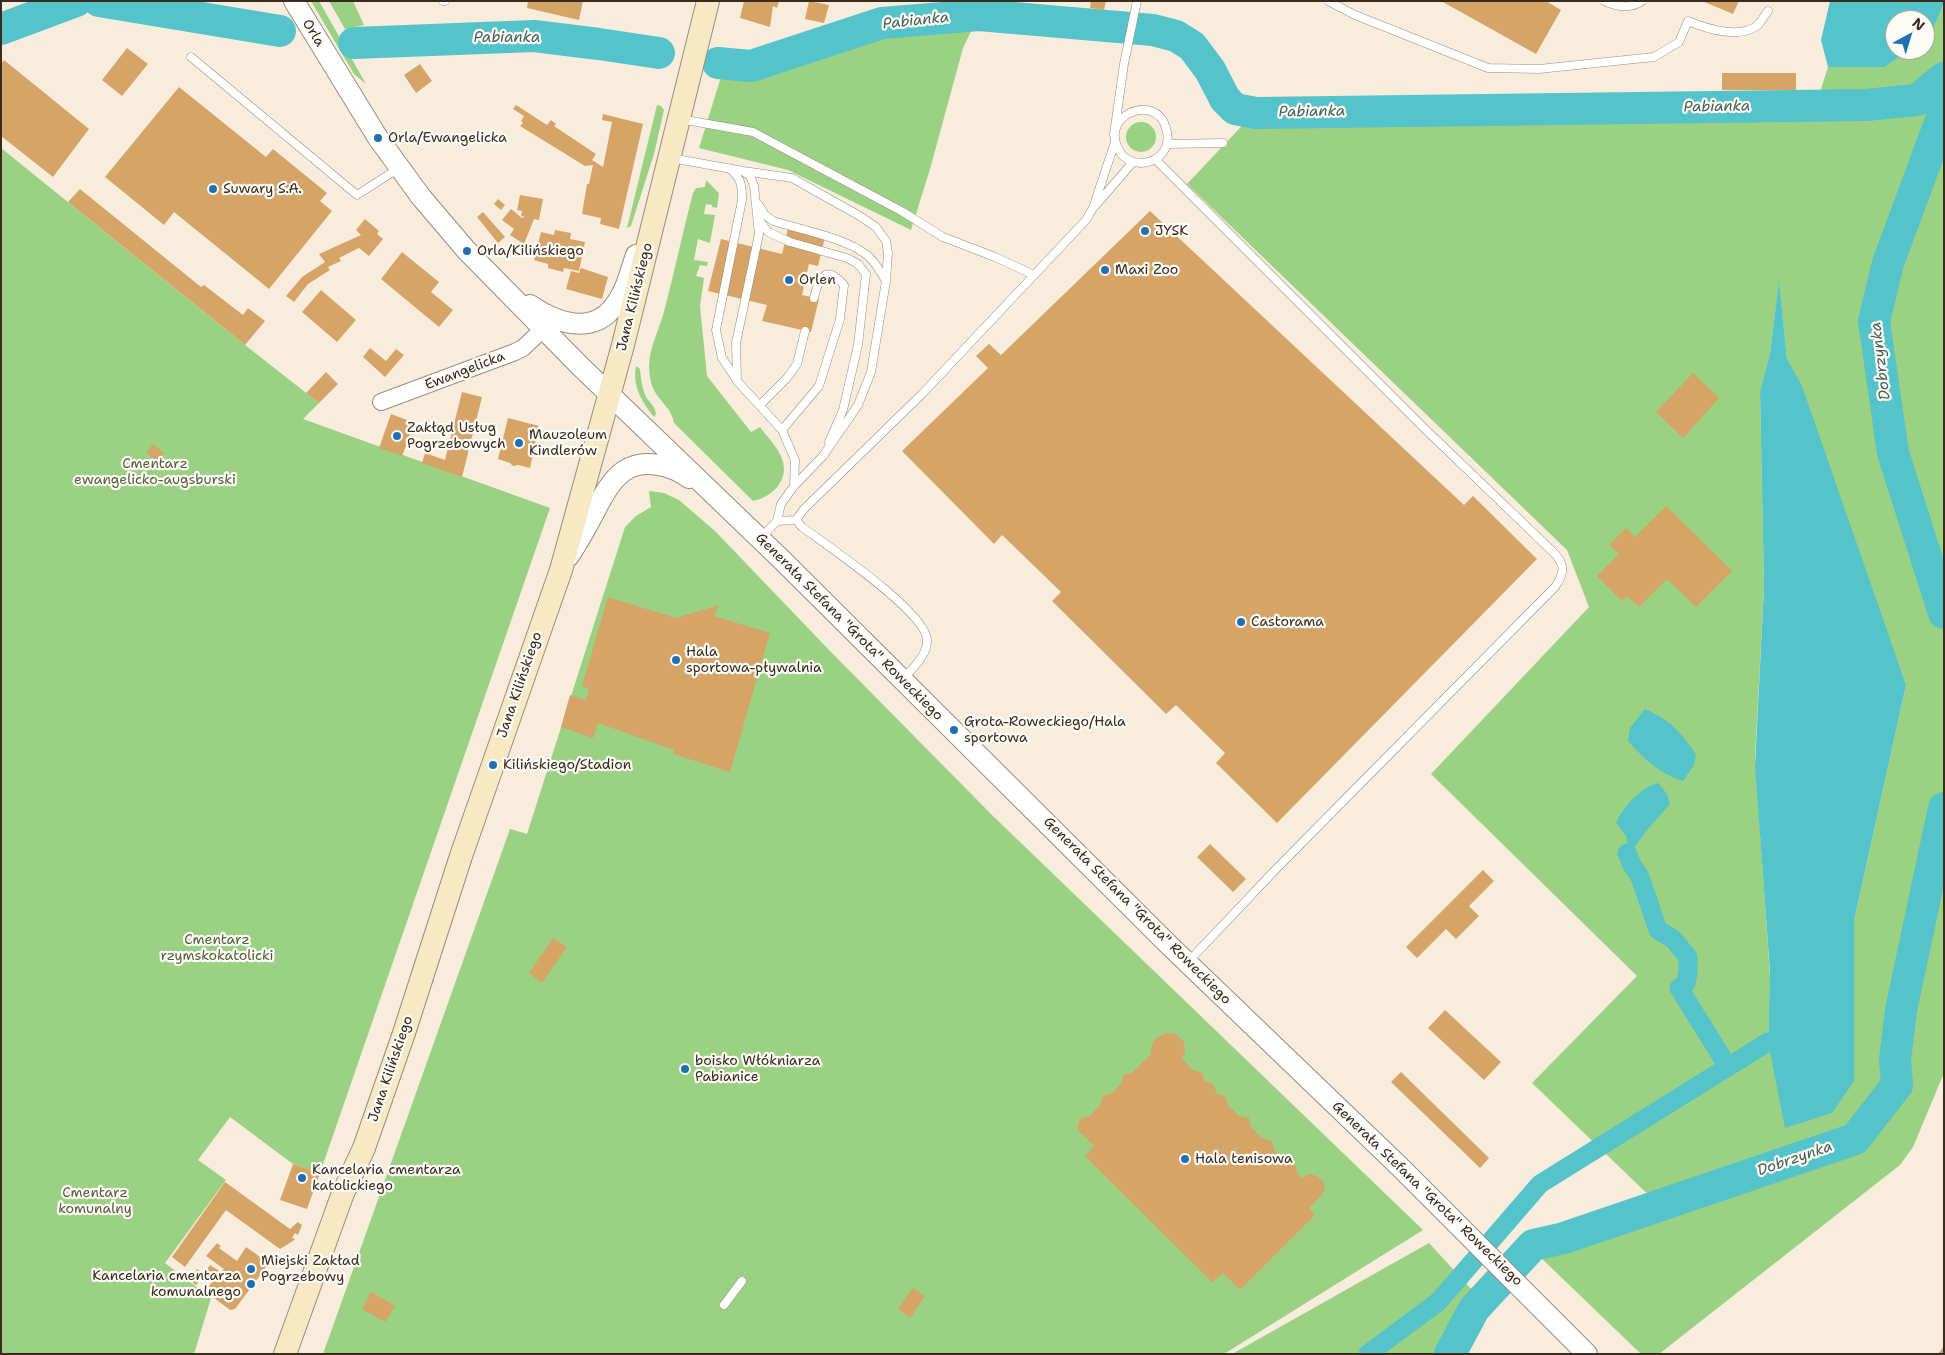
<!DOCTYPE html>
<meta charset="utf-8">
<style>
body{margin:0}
#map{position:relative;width:1945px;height:1355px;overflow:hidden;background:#f8eddc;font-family:"Shantell Sans",sans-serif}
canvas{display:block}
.frame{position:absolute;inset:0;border:2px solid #3b2a1e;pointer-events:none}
.north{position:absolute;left:1885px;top:10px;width:50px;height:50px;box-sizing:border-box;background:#fdfcf7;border:1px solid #afa8a0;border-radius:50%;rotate:39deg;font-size:14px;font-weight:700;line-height:20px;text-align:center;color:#3b2a1e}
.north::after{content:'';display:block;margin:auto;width:18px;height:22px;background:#1f6fb2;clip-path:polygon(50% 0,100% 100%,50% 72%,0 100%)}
</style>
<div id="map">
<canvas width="1945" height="1355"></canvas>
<div class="frame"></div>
<div class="north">N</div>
</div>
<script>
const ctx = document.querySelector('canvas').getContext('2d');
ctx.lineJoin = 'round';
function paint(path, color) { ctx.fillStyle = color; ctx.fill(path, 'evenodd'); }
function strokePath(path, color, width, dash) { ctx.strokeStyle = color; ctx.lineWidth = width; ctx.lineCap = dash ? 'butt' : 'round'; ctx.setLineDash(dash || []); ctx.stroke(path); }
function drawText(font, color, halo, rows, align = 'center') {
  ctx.font = font + ' "Shantell Sans",sans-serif'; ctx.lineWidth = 4.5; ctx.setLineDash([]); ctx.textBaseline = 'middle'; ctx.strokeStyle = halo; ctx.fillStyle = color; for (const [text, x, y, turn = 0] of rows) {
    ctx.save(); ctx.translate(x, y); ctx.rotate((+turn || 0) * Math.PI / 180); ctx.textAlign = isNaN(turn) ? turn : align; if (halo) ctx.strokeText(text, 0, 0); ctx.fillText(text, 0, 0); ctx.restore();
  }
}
const green = new Path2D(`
 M311,1H319L366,84L354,74Z
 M329,1H353L364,25L345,29Z
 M1944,3V105L1928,142L1893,248L1944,120V1073L1913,1147L1900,1165L1659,1354H1641L1538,1255L1823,1150L1659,1205L1532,1083L1637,976L1431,774L1589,607L1567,550L1187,184L1256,111L1816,105L1828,67H1885L1909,50H1925V39L1931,34ZM1779,284L1787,359L1906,685L1854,921V1081L1768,1042L1770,976L1755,758L1764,587L1760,393L1770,353Z
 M979,15L963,48L930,169L911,230L788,170L699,148L725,64L751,66L882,23Z
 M657,105L661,106L664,110L654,154L631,226L627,228Z
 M1126 137a15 15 0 1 1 30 0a15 15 0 1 1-30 0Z
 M1,148L245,345L319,403L303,419L550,508L320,1173L293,1164L230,1117L198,1160L226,1180L165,1263L211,1298L194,1354H1Z
 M706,180L719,193L717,208L712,207V205L706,204L704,214L715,215L710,243L698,239L694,260L708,262L707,266L700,265L696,276L704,278L700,306L707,376L751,432L760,427C767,437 778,447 782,459C790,480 772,497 753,501L674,423C671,404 653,400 650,377C646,350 659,333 665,308C675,269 683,231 693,193L696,188L705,187Z
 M636,366L640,369C641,379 642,388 646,397C650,403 655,406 656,414L654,417C642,402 632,386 636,366Z
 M649,491L664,493L679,500L715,531L830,651L993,816L1423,1230L1224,1354H323L510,829L527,834L625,527L636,516L651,507Z
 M1429,1243L1473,1291L1437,1354H1232Z`);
const water = new Path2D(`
 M1830,1H1944V3L1931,34L1925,39V20H1895V50H1909L1885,67H1828L1821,40Z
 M1944,105V120L1933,145L1928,142Z
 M1779,281L1787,359L1802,386L1906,685L1854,921V1081L1832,1113L1785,1128L1768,1042L1770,972L1755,766L1764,587L1760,392L1770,353Z
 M1645,709C1672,721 1679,731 1696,754L1694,765L1683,781C1660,774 1644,759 1628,741L1630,728Z
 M1658,783L1667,794L1670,804L1647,830L1634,848L1627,853V837L1616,823C1624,806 1640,788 1658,783Z`);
const canal = new Path2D(`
 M1627,853L1632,865L1640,877L1658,930L1673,939L1688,957V972L1686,983L1679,988L1728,1067
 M1368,1354L1438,1302L1540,1184L1768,1042`);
const river = new Path2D(`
 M99,1L280,31
 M1,29L76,1
 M354,43L534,36L599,44L659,53
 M718,63L751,66L882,23L979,15L1153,30L1176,36L1192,46L1210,70L1225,99L1235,109L1256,113L1866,105L1917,100L1944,78
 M1944,112L1888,263L1874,321L1893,453L1944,613
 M1450,1354L1474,1309L1533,1245L1564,1238L1855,1139L1897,1085L1895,1060L1901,1010L1944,808`);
const building = new Path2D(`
 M528,1H583L579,20L527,8Z
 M744,1H779L777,8L773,6L770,27L740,18Z
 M809,1L829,5L824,23L805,19Z
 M1091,1H1106L1104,10L1090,8Z
 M1441,1H1546L1561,10L1536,54Z
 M1702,1H1739L1733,14Z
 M127,48L148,64L122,96L102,80Z
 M4,60L89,129L53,177L1,136V64Z
 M420,64L432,81L416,93L404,75Z
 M1722,73H1796V90H1722Z
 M179,87L266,157L273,149L327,193L320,201L332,211L269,289L174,212L164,225L105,177Z
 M516,105L547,125L551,120L556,124L554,126L596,154L592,160L603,167L612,122L602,120L603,114L643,124L619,229L600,224L601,218L582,214L587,184H589L593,165L585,166L520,126L523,123L521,121L524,116L513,109Z
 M80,189L201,287L204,285L243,315L248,308L265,321L245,345L68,202Z
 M520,195L543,199L539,220L534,219L524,244L510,235L514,229L502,220L511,209L522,218L525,217L521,216L522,211L517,210Z
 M498,199L505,205L501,210L494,204Z
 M1150,211L1464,505L1473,496L1537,559L1277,823L1216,763L1225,753L1176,705L1166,714L1052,601L1061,592L1002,535L994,544L902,451L988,368L976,356L989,344L1001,355Z
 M483,212L505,237L498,243L477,217Z
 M365,219L379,231L377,234L383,239L369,256L359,248L339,258L341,261L328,267L330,270L308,284L294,302L286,296L302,277L325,262L319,254L361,235L356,230Z
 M789,224L826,233L818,266L809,264L802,295L819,299L811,332L762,321L767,305L708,291L721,239L782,254Z
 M555,230L571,233L570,239L585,242L579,271L564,268L563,272L548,268V264L534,260L541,232L554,235Z
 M402,252L439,282L431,292L453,310L439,327L381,279Z
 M581,268L608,277L602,299L566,289L571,271L579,273Z
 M321,290L356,320L337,342L302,312Z
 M370,348L386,361L396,349L404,355L385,377L363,357Z
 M326,372L338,384L319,403L306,393Z
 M1693,373L1719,398L1683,438L1656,412Z
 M462,392L482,397L462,477L422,463L425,453L445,460Z
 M391,414L415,423L402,456L379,448Z
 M508,418L539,426L530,468L518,465L513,466L510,463L498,459Z
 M153,444L164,453L158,461L146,453Z
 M1666,506L1732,571L1696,607L1667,579L1639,607L1627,596L1622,601L1597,576L1619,554L1609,545L1626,528L1635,537Z
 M608,597L676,618L719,605L714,616L770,633L730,772L673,754L674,750L598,723L593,738L561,727L570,695L586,700L589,689L582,686Z
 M1210,844L1246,879L1233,892L1197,857Z
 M1483,870L1494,881L1469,906L1479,916L1456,939L1446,929L1417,958L1406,947Z
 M553,938L567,947L542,983L529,973Z
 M1445,1010L1501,1062L1484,1080L1428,1028Z
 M1166,1033L1176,1034L1184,1042L1185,1052L1182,1059L1193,1070L1202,1073L1205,1082L1211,1083L1215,1087L1216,1093L1225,1096L1228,1105L1239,1116L1249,1118L1251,1127L1262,1138L1272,1141L1274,1150L1286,1162L1295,1164L1297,1173L1302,1178L1309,1174L1317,1176L1323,1181L1325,1190L1320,1197L1309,1208L1315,1215L1240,1290L1223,1273L1212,1282L1085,1156L1094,1146L1077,1129L1080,1119L1090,1116L1100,1105L1103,1096L1112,1093L1121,1084L1123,1075L1133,1072L1151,1054V1047L1156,1038Z
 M1401,1072L1489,1158L1480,1168L1391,1082Z
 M293,1164L320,1173L307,1209L280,1200Z
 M225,1182L290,1229L298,1222L302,1225L298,1235L295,1233L292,1238L295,1239L293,1241L280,1249L226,1210L185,1267L172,1257Z
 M217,1243L221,1246L219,1248L237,1261L246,1247L269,1263L235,1309L230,1310L205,1291L213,1281L204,1274L210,1265L221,1272L224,1269L206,1256Z
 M197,1269L204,1274L196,1285L189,1280Z
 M913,1288L925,1296L910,1318L898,1309Z
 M371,1292L395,1306L385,1322L362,1309Z
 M1944,1346V1354H1938Z`);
const service = new Path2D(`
 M443,1H445
 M1328,1L1355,15L1488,68L1539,69L1654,57L1679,42L1688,21C1707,29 1742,40 1759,24C1762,20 1765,15 1768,11
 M1604,1C1616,7 1632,9 1642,1
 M191,57L357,195L399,168
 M680,119L753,132L903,212L943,237L995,257L1034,275
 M1167,144L1223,143
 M1122,155C1094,116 1156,91 1166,128C1178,167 1117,179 1114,134L1124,64L1137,1
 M671,158L743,171L792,178L858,215L876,227L886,241L888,253L886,281L871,372L858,405L823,456L794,486L781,504L777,521L760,539
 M1155,159L1424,428L1551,550C1565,563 1566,571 1555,587L1277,868L1188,962
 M731,170C742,179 742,187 742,200L716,330L722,358L736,379
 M744,172L750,176L754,186L759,234L736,343L737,381L782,430L795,460L794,486
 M758,204L765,215L773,221C799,229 847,238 868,256C876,263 881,272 886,281
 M1096,205L1133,162
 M759,220L768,232L790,242L847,258L858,264L866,274L858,345L843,410L829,442
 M760,405L787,378L797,364L805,331
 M782,430L819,386L840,319L844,285C826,264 819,277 814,298
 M796,520L802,527C825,544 929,614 927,641C927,656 912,669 903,679
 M777,521L796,520L804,509L922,394L1086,220L1093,208L1115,142
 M724,1305L742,1281`);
const minor = new Path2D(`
 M381,402L515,352L523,348L543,329`);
const tertiary = new Path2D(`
 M294,1L378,138L421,197L467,251L581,367L781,559L1171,947L1399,1166L1587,1354
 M530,305C556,323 593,336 615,305C626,291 630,272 636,255
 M569,556C576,545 583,534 589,522C599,505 607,483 624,471C643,458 672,465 689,478`);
const secondary = new Path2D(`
 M285,1354L343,1193L364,1148L404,1033L461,856L561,570L623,345L708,1`);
const markers = [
 [378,138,5,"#1f6fb2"],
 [213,189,5,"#1f6fb2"],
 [1145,231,5,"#1f6fb2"],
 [467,251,5,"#1f6fb2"],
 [1105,270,5,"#1f6fb2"],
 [789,280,5,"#1f6fb2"],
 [397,436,5,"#1f6fb2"],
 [519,443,5,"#1f6fb2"],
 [1241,622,5,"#1f6fb2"],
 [676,660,5,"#1f6fb2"],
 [954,730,5,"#1f6fb2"],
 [493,765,5,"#1f6fb2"],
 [685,1069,5,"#1f6fb2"],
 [1185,1159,5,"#1f6fb2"],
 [302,1178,5,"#1f6fb2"],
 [251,1269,5,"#1f6fb2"],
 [251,1284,5,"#1f6fb2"]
];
const streetNames = [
 ["Orla",313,33,59],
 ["Jana Kilińskiego",635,297,-76],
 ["Ewangelicka",465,371,-21],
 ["Generała Stefana \"Grota\" Roweckiego",849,627,45],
 ["Jana Kilińskiego",520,685,-71],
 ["Generała Stefana \"Grota\" Roweckiego",1137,911,45],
 ["Jana Kilińskiego",391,1069,-71],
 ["Generała Stefana \"Grota\" Roweckiego",1427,1194,44]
];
const poiNames = [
 ["Orla/Ewangelicka",388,138],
 ["Suwary S.A.",223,189],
 ["JYSK",1155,231],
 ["Orla/Kilińskiego",477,251],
 ["Maxi Zoo",1115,270],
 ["Orlen",799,280],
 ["Zakłąd Usług",407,428],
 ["Pogrzebowych",407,444],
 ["Mauzoleum",529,435],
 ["Kindlerów",529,451],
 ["Castorama",1251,622],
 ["Hala",686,652],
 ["sportowa-pływalnia",686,668],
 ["Grota-Roweckiego/Hala",964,722],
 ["sportowa",964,738],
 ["Kilińskiego/Stadion",503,765],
 ["boisko Włókniarza",695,1061],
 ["Pabianice",695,1077],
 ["Hala tenisowa",1195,1159],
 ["Kancelaria cmentarza",312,1170],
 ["katolickiego",312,1186],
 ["Miejski Zakład",261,1261],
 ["Pogrzebowy",261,1277],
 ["Kancelaria cmentarza",241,1276,"right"],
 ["komunalnego",241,1292,"right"]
];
const parkNames = [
 ["Cmentarz",155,464],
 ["ewangelicko-augsburski",155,480],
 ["Cmentarz",217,940],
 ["rzymskokatolicki",217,956],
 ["Cmentarz",95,1193],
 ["komunalny",95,1209]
];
const waterNames = [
 ["Pabianka",916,21,-6],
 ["Pabianka",507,38],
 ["Pabianka",1717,107,-1],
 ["Pabianka",1312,112,-1],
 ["Dobrzynka",1881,361,-97],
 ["Dobrzynka",1795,1159,-19]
];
paint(green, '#9ad183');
paint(water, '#55c3ca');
strokePath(canal, '#55c3ca', 19);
strokePath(river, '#55c3ca', 32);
paint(building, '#d7a468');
strokePath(service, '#9a8c7d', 9);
strokePath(minor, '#9a8c7d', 18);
strokePath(tertiary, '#9a8c7d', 22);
strokePath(secondary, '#9a8c7d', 24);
strokePath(service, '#fff', 8);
strokePath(minor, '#fff', 16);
strokePath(tertiary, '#fff', 20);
strokePath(secondary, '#f6e9c3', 22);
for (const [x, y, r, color] of markers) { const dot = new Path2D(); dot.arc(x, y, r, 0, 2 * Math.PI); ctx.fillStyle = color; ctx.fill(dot); strokePath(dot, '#fdfcf7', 2); }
drawText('14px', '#3b2a1e', '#fdfcf7', streetNames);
drawText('14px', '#3b2a1e', '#fdfcf7', poiNames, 'left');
drawText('14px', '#585c3c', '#fdfcf7', parkNames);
drawText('italic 15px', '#44605a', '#fdfcf7', waterNames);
</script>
